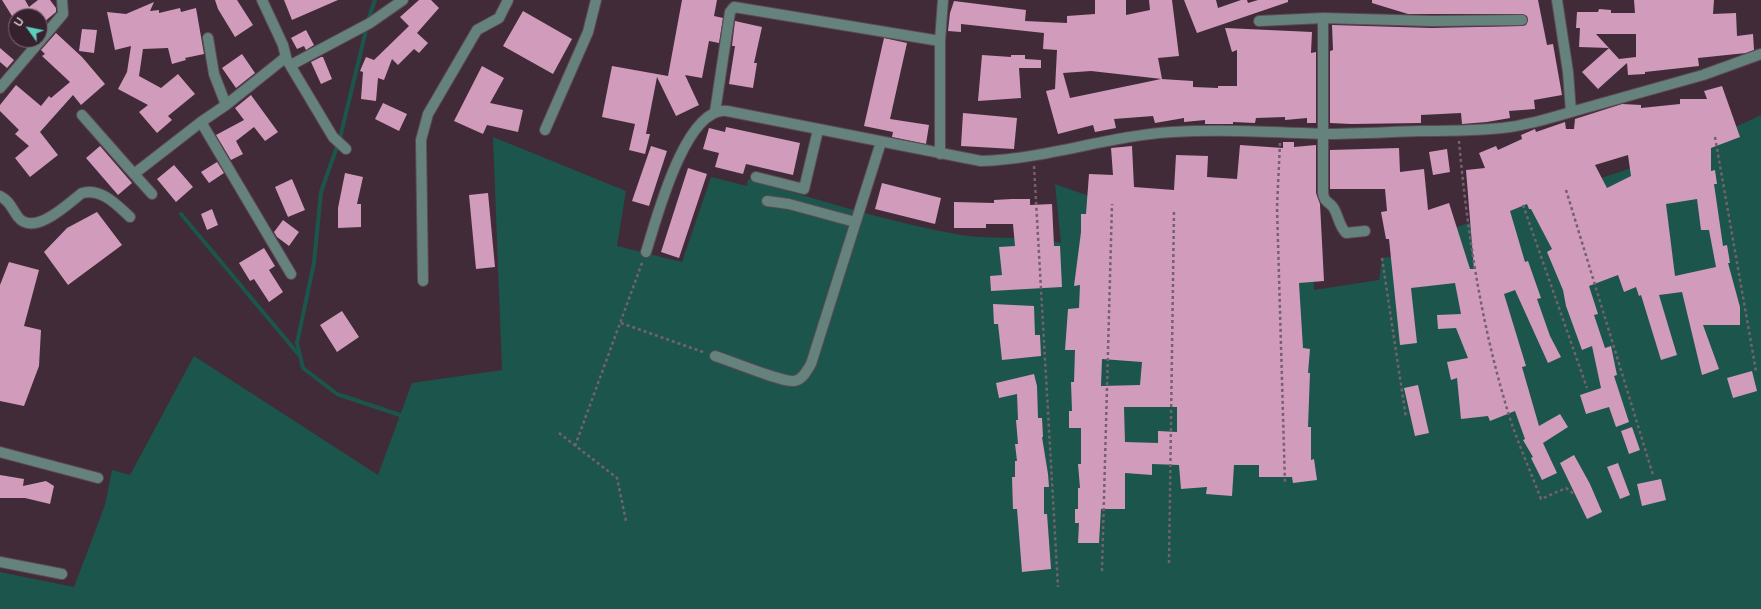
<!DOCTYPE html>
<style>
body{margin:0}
#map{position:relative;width:1761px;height:609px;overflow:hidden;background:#412b38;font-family:Mulish,sans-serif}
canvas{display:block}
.north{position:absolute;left:8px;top:8px;width:40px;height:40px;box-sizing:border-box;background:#36222e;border:1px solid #7a6872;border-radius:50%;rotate:303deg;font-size:11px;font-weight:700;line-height:16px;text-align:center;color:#dfd0d8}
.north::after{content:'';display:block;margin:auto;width:14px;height:18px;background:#5ccebb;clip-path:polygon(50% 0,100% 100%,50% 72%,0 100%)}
</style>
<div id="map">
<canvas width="1761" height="609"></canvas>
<div class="north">U</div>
</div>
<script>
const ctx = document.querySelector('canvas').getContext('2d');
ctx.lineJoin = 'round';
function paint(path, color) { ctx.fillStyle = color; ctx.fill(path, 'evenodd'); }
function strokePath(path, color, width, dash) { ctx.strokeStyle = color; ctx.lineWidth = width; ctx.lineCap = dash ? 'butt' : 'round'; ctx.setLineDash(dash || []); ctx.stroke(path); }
const water = new Path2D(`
 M1761,115V609H0V572L74,587L105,505L112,470L130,475L194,356L378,475L412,383L502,370L493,137L626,191L617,246L682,262L711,177L747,186L748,179C819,200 888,222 961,235C994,240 1027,235 1061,243L1055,184L1112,204L1312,202L1314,290L1379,280L1382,258L1449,250L1451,229L1693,147Z`);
const stream = new Path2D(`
 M368,20L375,0
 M366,30L340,138L321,192L314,263L297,343L303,368L337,394L400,415
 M181,214L299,355`);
const building = new Path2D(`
 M2,0H25L29,7L38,0H50L56,8V12L44,22L46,24L40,31V16H12Z
 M215,0H237L253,25L235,37L218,9Z
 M284,0H338L292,20Z
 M419,0H431L439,8L417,33L428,43L419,53L414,49L398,65L392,59L384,80L378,78L376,101L361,99L363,72L360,71L366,57L374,60L409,26L400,17Z
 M682,0H717L714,16L723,18L719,43L709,41L702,78L685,75L699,105L676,116L657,77L646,134H650L645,154L629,150L635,124L602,117L612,66L668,76Z
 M1095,0H1126V15L1150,10L1149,0H1172L1179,56L1158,58L1162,79L1091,71L1063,73L1070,98L1161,79L1193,81V87L1218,88V86H1237V50L1232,52L1225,28L1312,32L1311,53L1316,52V123H1307V118L1285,120V117L1256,118L1255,123L1233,122V124H1205V120L1184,122V118L1155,123L1153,116L1114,119L1116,128L1095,132L1093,125L1058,134L1046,91L1055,89L1057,50L1043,49L1044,33L961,24V32L948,31L950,13L954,1L1026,10L1025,21L1067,23V16L1095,14Z
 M1184,0H1216L1218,8L1241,0H1247L1248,3L1258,0H1288V2L1197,33Z
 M1372,0H1538L1547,45L1553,44L1562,95L1534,100L1535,109L1509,111L1510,118L1487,122L1462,124L1461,113L1421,115V123L1351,124L1330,123V51L1333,50L1332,25L1432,28L1522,26L1526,25L1528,20L1527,16L1522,14H1408L1372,3Z
 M1634,0H1714L1713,14L1736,13L1737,36L1753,34L1754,50L1746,53L1698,58L1699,66L1645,72V74L1628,75L1627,63L1598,89L1582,72L1609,48L1579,47L1580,28H1576L1577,12H1598L1599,9L1611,10V13H1635ZM1596,34H1636V57L1619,59Z
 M154,2L150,11L159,10V13L180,8L181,12L196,8L204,54L185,58L186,60L172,64L168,48L143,49L139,76L161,88L178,74L195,94L168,116L172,120L157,133L139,112L148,105L118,89L127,72L131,46L115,50L107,12L126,14Z
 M523,11L572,39L553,74L503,46Z
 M735,21L762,27L754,63H757L753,88L729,84L735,46H732Z
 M82,29L97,30L94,53L79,51Z
 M306,30L314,45L306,50L304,46L297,49L291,38Z
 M56,33L82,57L105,84L81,105L73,95L40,132L58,155L30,177L15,158L29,146L15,134L19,130L0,111V105L16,85L41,106L49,96L51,98L70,82L42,56L45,54L41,50Z
 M884,38L907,43L890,119L929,125L926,144L892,137L893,132L864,126Z
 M0,48L14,60L7,68L0,62Z
 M242,54L255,73L236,88L222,68Z
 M982,55L1011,57V55H1025V59L1041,60V68H1019L1021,98L978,101Z
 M321,57H323L332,79L321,84L311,62Z
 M482,66L504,78L490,103L523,110L518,132L487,125L483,134L454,121Z
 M1722,86L1740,137L1711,148V171L1715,170L1717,184H1714L1723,246L1727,245L1730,263H1728L1740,307V325H1703L1719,369L1702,375L1682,292L1659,295L1677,355L1661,360L1641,295L1639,296L1636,287L1624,292L1618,275L1589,286L1598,314L1594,315L1605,348L1611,346L1617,375L1614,376L1629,422L1616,427L1609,407L1586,414L1580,395L1601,388L1592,346L1582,350L1566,306L1563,290L1547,252L1552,249L1531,209H1529L1527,204L1510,211L1525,262L1528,261L1541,298L1537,299L1550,336L1561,357L1548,363L1515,290L1504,294L1526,366L1522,367L1539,426L1560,414L1568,427L1543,443L1557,473L1542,480L1531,458L1533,457L1523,440L1525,439L1515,411L1490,421L1488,416L1461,419L1457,378L1451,380L1447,362L1468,358L1456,328L1438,329L1437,315L1461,314L1455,283L1411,288L1417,343L1400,345L1389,239H1386L1381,212L1387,211L1385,189H1330V150L1399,148L1400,172L1424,169L1428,210L1449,203L1470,269H1474L1466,170L1485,168L1479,153L1496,146L1498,150L1522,139L1521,135L1535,129L1536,132L1565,122L1566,129H1574L1575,119L1622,104L1641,105V108L1680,104V99H1707L1704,91ZM1628,155L1631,176L1607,188L1595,165ZM1697,199L1701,230H1709L1716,267L1675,276L1666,204Z
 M251,95L278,132L265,141L254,127L236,141L243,154L231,160L216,135L244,120L235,108Z
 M383,103L407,114L399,131L375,119Z
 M963,113L1017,118L1014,149L961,146Z
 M726,127L800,143L793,175L746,164L743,174L715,167L719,153L703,149L709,128L725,132Z
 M1283,142H1294V147L1316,145V193L1320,204L1324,281L1299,283L1303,348L1310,349L1308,373H1310L1308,427H1311V460L1314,459L1317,480L1293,483L1292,477H1259V465H1234L1232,496L1206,494L1207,487L1181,489L1179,465L1152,464V475L1125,473V509H1101L1099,543H1078L1079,523H1075V509H1078V488H1080L1078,464H1081V428H1069V411H1072L1071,382H1074L1075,350H1065L1068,309L1079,308L1080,285L1074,286L1081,232V214H1086L1089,174L1113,175L1111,148L1132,146L1134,187L1174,190L1176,155L1208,156L1207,177L1237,179L1240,145L1283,148ZM1102,359L1142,362L1140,385L1101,386ZM1124,407H1177V432L1158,431V443L1125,442Z
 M100,146L132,183L118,195L86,158Z
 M651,146L667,151L649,206L632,201Z
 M1447,149L1450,172L1433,175L1429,152Z
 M217,162L224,173L209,183L201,172Z
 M174,165L193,187L176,202L157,179Z
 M688,168L707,174L679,258L661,252Z
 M345,173L363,177L357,204H361V227L338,228V208Z
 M292,179L305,210L288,217L275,187Z
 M882,183L941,198L935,224L875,209Z
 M488,193L495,267L476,269L469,195Z
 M1012,199H1030V205L1052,204L1054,246H1060L1062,287L991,291L990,276L1002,275L999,247L1015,246L1013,224H986V228H954V202L994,203V200Z
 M212,209L218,225L207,230L201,214Z
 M97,212L122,245L68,285L44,252L67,228Z
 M283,220L299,232L289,246L277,237L274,232Z
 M264,248L275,266L269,270L283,292L269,302L254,279L250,281L239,263Z
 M9,262L39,270L24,326L41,330L39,366L24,406L0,401V285Z
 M993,304L1034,306L1035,335H1040L1041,356L1002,360L998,324H994Z
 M342,311L359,337L337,352L320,325Z
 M1752,371L1757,391L1733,398L1727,378Z
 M1034,374L1037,386L1038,418H1042L1043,437H1042L1048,474L1049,487H1044V514H1047L1051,569L1022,572L1017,509H1013L1012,477H1015V461H1017L1015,444H1018L1016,420H1018L1017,394L999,398L996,383Z
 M1418,385L1429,433L1415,436L1404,388Z
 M1632,427L1640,450L1629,454L1621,431Z
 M1574,455L1590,484L1602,512L1587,519L1560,463Z
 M1618,463L1630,495L1620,499L1607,467Z
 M0,475L24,479L23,486L46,481L54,486L50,504L25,498H0Z
 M1661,479L1666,500L1642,506L1637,484Z`);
const path = new Path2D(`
 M1715,137L1756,371
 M1459,141C1467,229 1480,317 1505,402C1514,435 1529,467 1541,499L1566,488L1574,494
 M1280,143L1277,207L1285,484
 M1034,166L1058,587
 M1566,190L1653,475
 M1523,205L1587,388
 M1382,258L1406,418
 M621,323L706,353
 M559,433L617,478L626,521
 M575,446L642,263
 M1169,563L1174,210
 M1102,571L1112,204`);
const minor = new Path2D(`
 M1323,18V193C1324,201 1327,201 1332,206C1338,212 1338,225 1346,233L1365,231
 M1259,21L1323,18L1432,21L1522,20
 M208,38L214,74L226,105
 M287,60L333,137L346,149
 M291,65L370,23L403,0
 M0,88L63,14L62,0
 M715,112L730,12L734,7L940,41
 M1571,112L1703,75L1761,54
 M82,115L134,174L201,122L226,105L286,57L283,45L262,0
 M201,122L291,274
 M545,130L588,32L596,0
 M940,154V41L943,0
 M134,174L152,194
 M756,177L804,189L818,130
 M0,196C10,201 12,209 18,217C34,237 68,204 82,193C102,188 117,205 130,217
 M767,201L789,204L855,222
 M646,252C656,221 685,106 727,111L981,161C1046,159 1107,136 1172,132C1222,129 1272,132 1323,134C1355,134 1387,132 1419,131C1449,131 1480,131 1510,127C1531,124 1551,118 1571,112L1568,72L1557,0
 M423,281L421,140L428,114L477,30L499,18L508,0
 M715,356C731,361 781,382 794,381C803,380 807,370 811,364L881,142
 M0,452L98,478
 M0,562L62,574`);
paint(water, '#1b554c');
strokePath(stream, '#1b554c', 4);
paint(building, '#d19bbb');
strokePath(minor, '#5d4955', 12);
strokePath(path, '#75616d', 2.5, [3, 3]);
strokePath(minor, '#65837c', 10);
</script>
